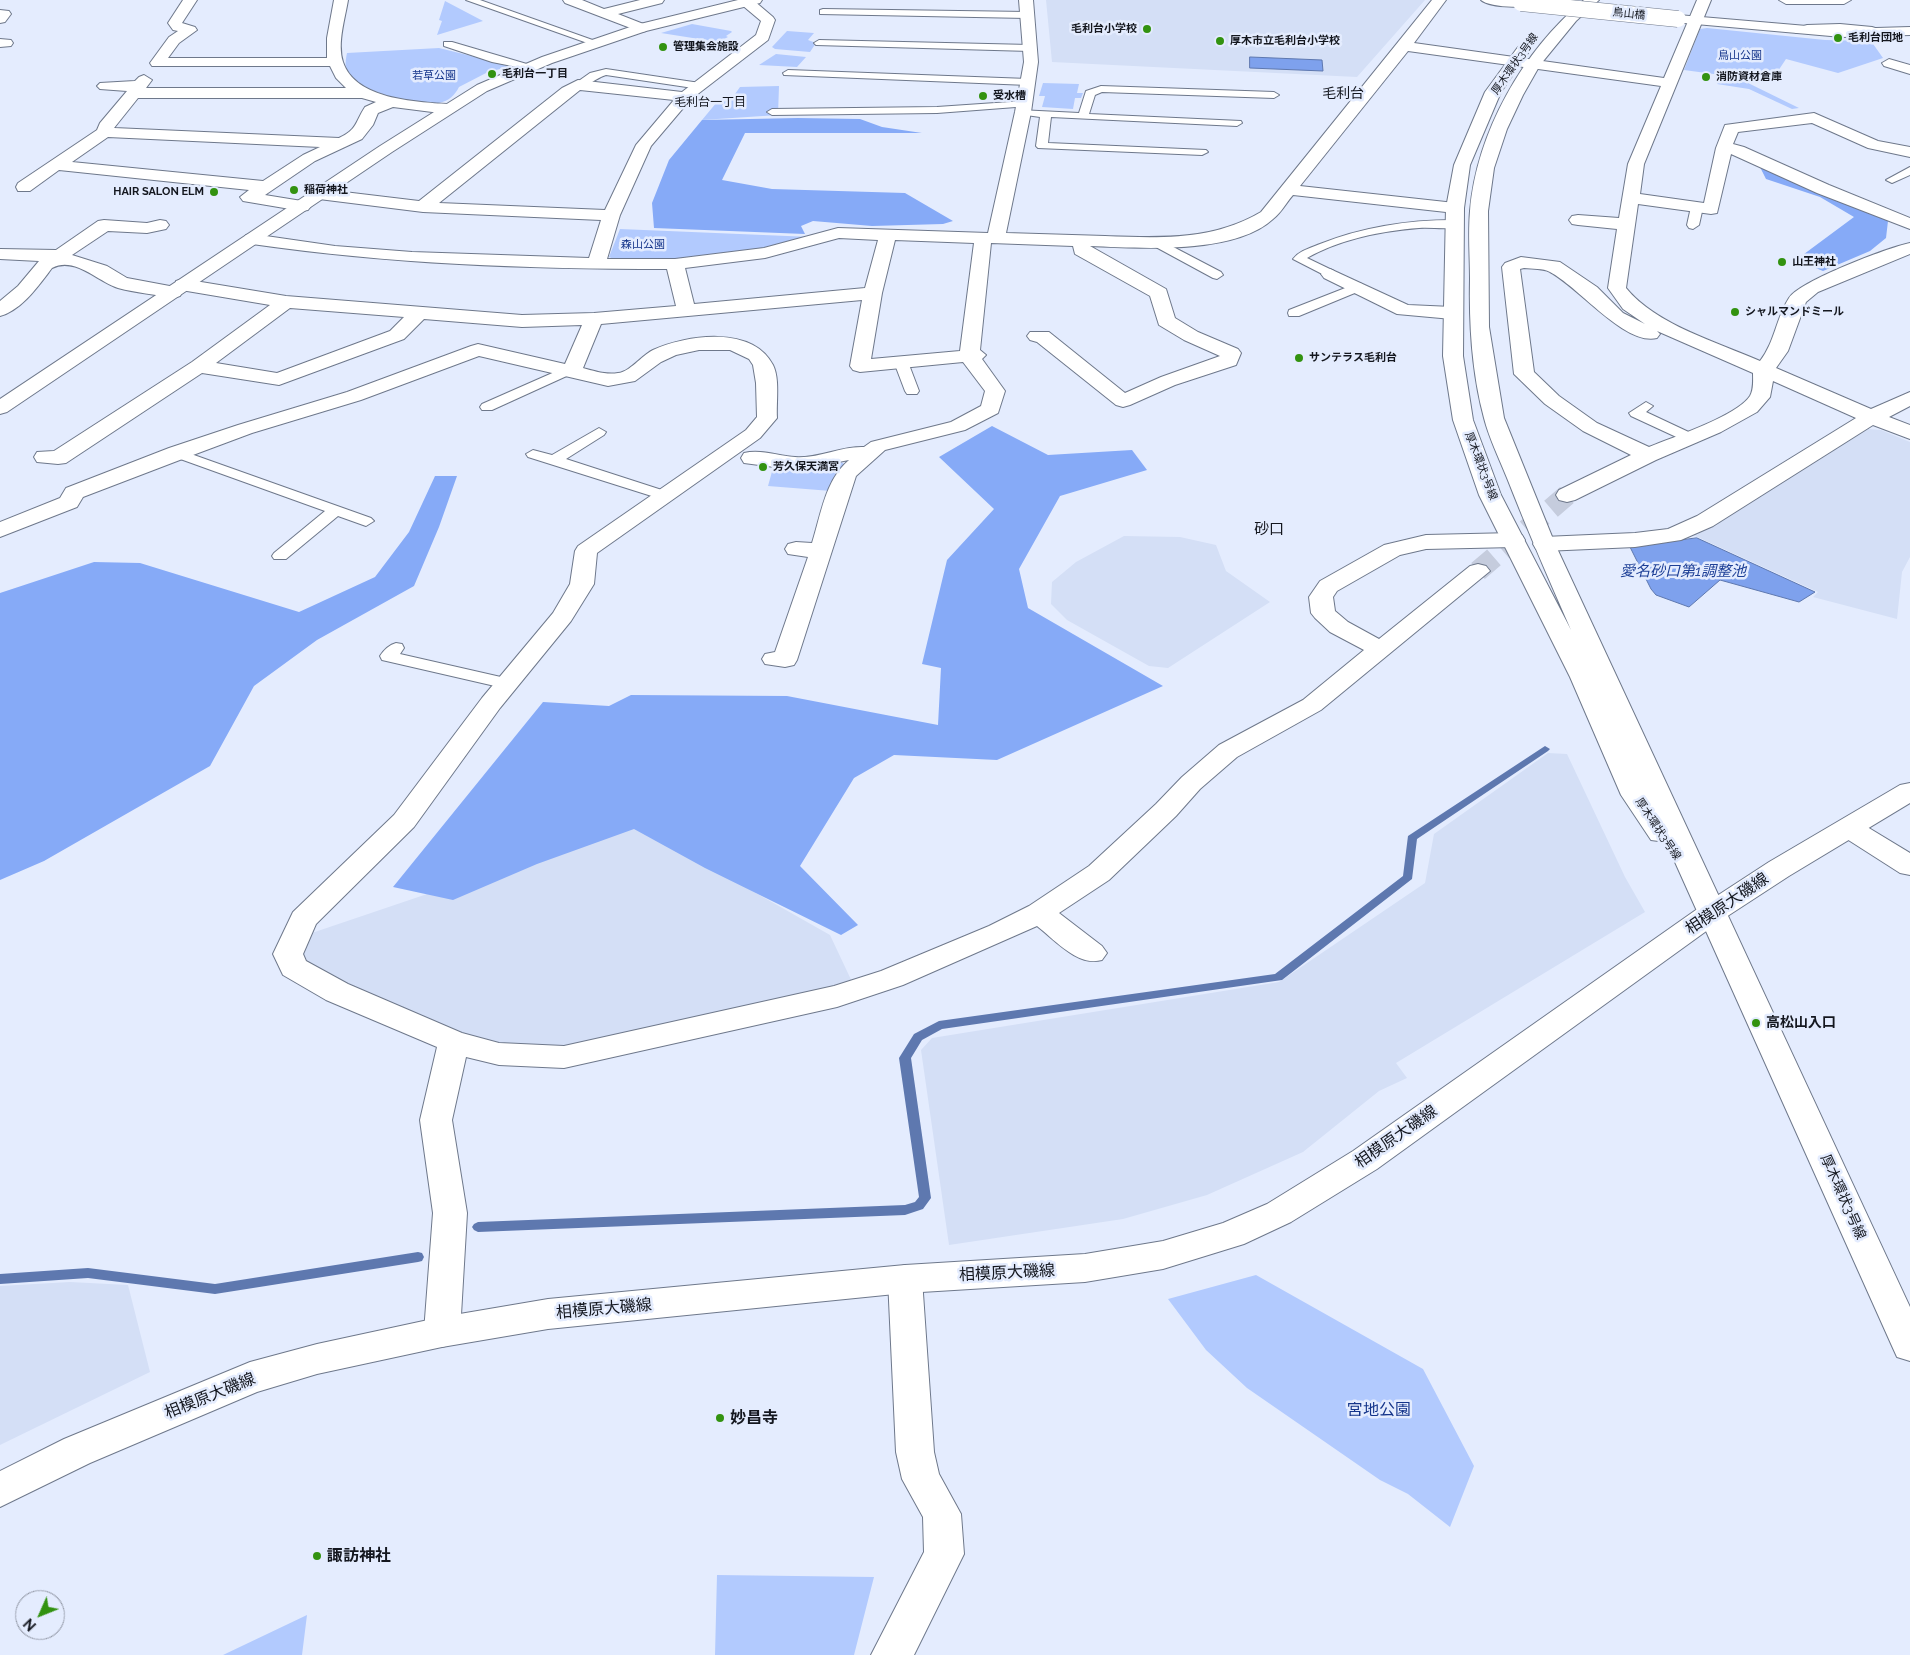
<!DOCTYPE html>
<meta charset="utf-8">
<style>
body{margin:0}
#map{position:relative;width:1910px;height:1655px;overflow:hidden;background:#e4ecfe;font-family:Raleway,sans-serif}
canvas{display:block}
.north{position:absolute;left:15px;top:1590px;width:50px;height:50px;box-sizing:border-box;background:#e4ecfe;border:1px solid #9197a5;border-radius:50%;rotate:226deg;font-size:14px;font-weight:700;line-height:20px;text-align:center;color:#14171f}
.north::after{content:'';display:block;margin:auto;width:18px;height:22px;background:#329210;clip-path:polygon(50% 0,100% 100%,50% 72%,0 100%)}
</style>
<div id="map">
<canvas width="1910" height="1655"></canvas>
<div class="north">N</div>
</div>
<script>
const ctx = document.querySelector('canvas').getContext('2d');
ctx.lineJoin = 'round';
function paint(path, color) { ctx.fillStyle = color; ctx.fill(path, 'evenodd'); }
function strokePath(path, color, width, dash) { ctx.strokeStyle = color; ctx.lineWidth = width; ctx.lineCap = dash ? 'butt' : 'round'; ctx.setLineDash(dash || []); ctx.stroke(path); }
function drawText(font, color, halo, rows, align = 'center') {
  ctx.font = font + ' Raleway,"Noto Sans JP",sans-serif'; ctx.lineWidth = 5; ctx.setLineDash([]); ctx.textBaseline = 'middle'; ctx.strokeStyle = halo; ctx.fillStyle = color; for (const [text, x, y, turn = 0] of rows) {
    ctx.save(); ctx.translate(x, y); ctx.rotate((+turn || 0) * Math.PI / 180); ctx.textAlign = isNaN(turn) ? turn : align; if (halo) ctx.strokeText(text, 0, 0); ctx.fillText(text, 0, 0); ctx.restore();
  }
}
const built = new Path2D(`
 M1046,0H1425L1357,77L1052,62Z
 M1868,429L1881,430L1910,442V557L1902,572L1897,619L1813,597L1818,592L1693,535Z
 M1124,536L1180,537L1216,545L1226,571L1270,602L1168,668L1149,666L1067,620L1051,604L1052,582L1076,562Z
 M1548,753L1567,754L1625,877L1645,912L1396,1063L1407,1078L1379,1091L1303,1152L1207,1195L1123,1219L949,1245L921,1050L932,1038L1279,982L1425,883L1434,834Z
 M634,824L830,935L854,986L585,1047L527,1049L470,1039L342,986L295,955L303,936Z
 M70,1282L128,1285L150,1372L0,1445V1286Z`);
const green = new Path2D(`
 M445,1L483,21L437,35L442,21L439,20Z
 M692,24L731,31L732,32L726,36L728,37L718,42L661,33Z
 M1707,28L1825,40L1871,41L1883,58L1838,73L1786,59L1778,71L1746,82L1799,108L1792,109L1749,89L1717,84L1721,75L1684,70L1700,29Z
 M787,31L814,33L808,40L816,43L810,52L775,49L772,47Z
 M439,48L512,66L488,72L459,87C455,95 449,101 439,103C422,108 364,92 352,78C344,70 345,63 347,53Z
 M776,54L806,57L797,67L759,65Z
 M1043,83L1079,84L1077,93H1083L1081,98H1075L1073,109L1042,107L1045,96H1039Z
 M779,86L778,115L702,120L717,102L730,101L740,87Z
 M620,229L811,237C749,256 681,261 616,260L609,257Z
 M838,461L843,463L845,466L835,476L831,491L768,486L773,468L798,470Z
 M1256,1275L1423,1369L1474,1466L1450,1527L1408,1494L1380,1480L1247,1388L1206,1350L1168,1299Z
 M717,1575L874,1577L854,1655H715Z
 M307,1615L302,1655H223Z`);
const forest = new Path2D(`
 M798,118L860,119L882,127L922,133H745L722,180L772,189L905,193L953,221L943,224L872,226L813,221L801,226L805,234L654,228L652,203L669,160L702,120Z
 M1760,167L1888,221L1886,238L1870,251L1823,271L1796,260L1854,217L1820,197L1766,179Z
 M992,426L1048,455L1132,450L1147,470L1060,496L1019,569L1028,608L1163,686L997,760L894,755L854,778L800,866L858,925L841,935L705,868L634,829L537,864L453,900L393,887L543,702L609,706L631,695L787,696L938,725L941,668L922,664L947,560L994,509L939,457Z
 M435,476H457L439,527L414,586L317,640L254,686L210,766L44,861L0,880V593L94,562L140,563L299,612L375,577L409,532Z`);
const water = new Path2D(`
 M1250,57L1322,60L1323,71L1250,68Z
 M1697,538L1815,592L1799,602L1720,580L1689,607L1656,595L1651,589L1630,547Z`);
const stream = new Path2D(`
 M1545,746L1550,749L1548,751L1417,839L1412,879L1282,980L942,1029L922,1040L911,1058L931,1198L923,1209L905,1215L478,1232L474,1230L472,1227L474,1224L478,1222L905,1205L915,1202L919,1197L899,1058L914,1034L939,1021L1275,974L1403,876L1408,836Z
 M418,1252L422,1253L424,1257L422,1261L418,1262L215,1294L88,1278L0,1284V1274L88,1268L215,1284Z`);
const minorTunnel = new Path2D(`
 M1478,571L1567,495`);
const service = new Path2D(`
 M466,0H480L601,43L593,45Z
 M823,9L1027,12L1032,15L1027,18L820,14V10Z
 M1840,24L1872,27L1888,32L1883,35L1862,31L1828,30L1796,33L1791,30L1807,25Z
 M819,40L1030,45L1035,48L1030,51L816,45L814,43Z
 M444,42H452L537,67L532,70L492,62L444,46Z
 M606,69L700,83L705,86L700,89L606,75C596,78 585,89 574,87L573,85L590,73Z
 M788,70L1028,79L1033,82L1028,85L784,75L783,73Z
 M1101,86L1274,92L1279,95L1274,98L1102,92L1095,95L1089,114L1241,121L1242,123L1237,126L1051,117L1048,143L1206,150L1208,152L1202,155L1038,148L1036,146L1040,117L1019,114V110L1079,113L1086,91Z
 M1025,101L1030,104L1029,106L937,113L772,115L767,112L772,109L937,107Z
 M1910,167V175L1892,183L1886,180Z
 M1697,203L1703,207L1699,225L1693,229L1689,228L1687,225L1691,207Z
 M1454,220L1460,224L1458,227C1446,230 1432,227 1419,228C1382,231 1340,239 1307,258L1334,271L1336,274L1334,277L1330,278L1293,259C1299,251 1310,248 1320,244C1363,227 1407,220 1454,220Z
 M1158,239L1221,272L1223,275L1217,279L1213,278L1154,246L1152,243Z
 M1358,283L1362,284L1364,287L1362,290L1299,316H1289L1288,313L1289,310Z
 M901,358L908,362L919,391L917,394H907L905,391L894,362Z
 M566,367L571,368L573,371L571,374L492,410H482L480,407L482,404Z
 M1646,402L1653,406L1646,412L1695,435L1697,438L1695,441H1685L1631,416L1629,413Z
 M599,428L606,432L604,435L566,459L668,492L670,495L668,498H658L528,457L526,454L533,450L552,455Z
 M177,449L371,518L374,521L366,526L338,516L286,559H274L272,556L274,553L325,511L172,456L170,453Z
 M396,643L402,644L404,648L400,654L514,680L517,684L514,688L508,689L382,660L380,656C384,650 389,645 396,643Z`);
const minor = new Path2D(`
 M183,0H197L182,23L195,27L197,30L179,43L168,58H327V38L334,0H348C345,19 337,43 343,62C355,99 415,102 448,104L456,109L448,114L393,107L378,113L373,125L362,139L315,161L265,195L308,202L311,206L308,210L302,211L243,201L240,197L249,190L59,170L30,191H18L16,187L18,183L97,130L100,123L127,91L100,89L97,86L100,83L135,81L139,77L144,75L152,80L146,88H346L336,78L330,66H152L150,63L169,37L178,31L173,30L168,23ZM138,98H362L376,102L365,107C355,122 358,129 339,138L114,128ZM108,137L320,147L303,155L263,181L72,162Z
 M563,0H582L604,9L640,0H664L662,3L618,14L646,25L648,28L646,31L641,32L565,3Z
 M741,0H753L773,17L775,20L768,40L690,100L651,146L620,215L607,259H675L764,248L838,228L988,233L1015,112L1024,62L1019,0H1033L1038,62L1031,112L1006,233C1039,234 1072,235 1105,236C1159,238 1212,241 1261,212L1432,0H1446L1414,43L1664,78L1697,0H1711L1644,164L1640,194L1704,203L1716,148L1725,125L1814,113L1878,141L1910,147V157L1868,148L1812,123L1738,132L1733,144L1744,147L1829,185L1910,218V229L1817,193L1731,154L1717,213L1711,214L1638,204L1626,288C1656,325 1717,342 1760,361C1775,342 1776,318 1789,298C1800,281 1887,248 1910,243V254L1818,292L1806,302L1788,351L1776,368L1871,409L1910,392V406L1889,417L1910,425V439L1873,425L1713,526L1681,540L1635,547L1544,551L1536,549L1533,544L1536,539L1544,537L1635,533L1668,529L1697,516L1856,418L1773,381L1770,397L1757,412L1721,432L1656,460L1575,500L1567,502L1559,500L1556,495L1559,490L1631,455L1583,431L1545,404L1514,374L1502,267L1505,263L1521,257L1560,262L1597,287L1623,313L1645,324L1623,309L1608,288L1617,229L1578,225L1572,224L1569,220L1572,216L1578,215L1619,218L1628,164L1661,86L1408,51L1300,186L1455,203L1461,204L1464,208L1461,212L1455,213L1293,195C1286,203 1281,213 1273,219C1234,255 1140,248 1090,246L1166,289L1175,318L1198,332L1238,349L1241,353L1236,365L1175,385L1130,405L1123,407L1116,405L1037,342L1030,340L1027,336L1030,332H1049L1125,393L1161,377L1220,356L1184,340L1159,325L1150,296L1075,254L1073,246L991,243L980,350L986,355L982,359L1005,391L998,413L965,430L885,450L856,476L797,660L794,665L785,667L765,664L762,659L765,654L775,652L808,557L788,554L785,549L788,544L796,542L812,543C821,515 825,480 849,460L797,470L744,463L741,458L744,453C761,449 778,456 795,457C818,459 840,446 864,447L871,442L951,422L981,406L985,391L963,362L860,372L853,370L850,366L862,300L601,324L583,368C594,371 606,375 618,373C630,372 641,356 653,350C686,335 752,325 773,365C780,379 776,402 777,418L760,438L597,553L594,584L571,621L500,708L414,827L316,924L303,954L306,961L348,984L462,1033L499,1043L564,1046L834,986L881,971L989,926L1029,906L1089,866L1156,804L1182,777L1219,745L1303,700L1364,650L1330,632L1315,618L1311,613L1309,597L1320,581L1384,545L1426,535L1514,533L1522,535L1525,540L1522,545L1514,547L1426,549L1400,555L1337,591L1333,597L1335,611L1348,622L1379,639L1470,566L1478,564L1486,566L1490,571L1321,710L1237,757L1200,789L1176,816L1109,880L1059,913L1102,946L1107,953L1102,960C1078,967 1055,940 1037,926L903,985L837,1007L564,1068L499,1065L466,1057L452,1120L467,1213L460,1332L455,1343L442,1347L429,1343L424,1332L433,1213L420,1120L437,1047L326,1000L283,975L273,954L293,912L394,815L482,698L553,613L570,584L575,551L578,546L746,430L757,417L756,383L753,365L749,359L730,350H699L676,355L661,362L635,381L608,386L479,356L361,400L252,433L185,458L83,497L77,507L0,537V522L60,498L66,488L169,448L238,425L347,392L471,346L478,344L565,364L582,325L522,327L424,319L404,339L279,385L202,373L66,463L58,464L37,462L34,457L37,452L54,451L192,362L270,305L181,290L182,292L180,296L173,298C155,294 136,293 118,288C98,282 75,256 52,268C39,285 22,310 0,316V301L18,286L39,261L0,259V249L56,250L98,221L104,220L147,223L160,220L166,221L169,225L166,229L147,233L108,231L72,255L107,266L127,278L175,287L176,281L183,279L286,296L522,315L594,313L676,306L667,269C528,269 390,264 252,244L246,243L243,239L246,235L252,234L335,246L412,252L589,258L601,220L423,212L319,199L313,198L310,194L313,190L319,189L419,201L562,88L578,80L682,92L756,35L761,21L742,5ZM580,90L674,100L636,145L605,210L439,203ZM839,238L878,240L865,288L694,304L685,268L765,258ZM895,240L974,243L960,351L871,359L882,293ZM1524,268C1532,269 1543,268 1550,272C1579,287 1625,346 1657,338L1660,334L1657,331L1753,373C1753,380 1754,389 1750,396C1737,416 1673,437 1649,447L1597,423L1559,396L1534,372L1520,269ZM290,308L404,317L390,331L277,373L216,363Z
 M1779,0H1851L1844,4H1786Z
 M0,10L9,11L11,14L5,22L0,23Z
 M0,39L11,40L13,43L11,46L0,47Z
 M1889,59L1910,65V74L1884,66L1882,63Z
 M1330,269L1408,305L1452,307L1459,309L1461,313L1459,317L1452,319L1397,314L1324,278L1321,274L1324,270Z
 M1849,819L1859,822L1910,853V875L1900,873L1839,834L1835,828L1839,822Z
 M905,1265L917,1269L922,1279L934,1452L939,1474L961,1514L964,1554L914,1655H871L924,1552L923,1517L902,1479L896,1452L888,1279L893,1269Z`);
const tertiary = new Path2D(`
 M738,0H762L760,3L646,31L552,63L487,91L392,152L7,412L0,414V399L380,146L477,85L542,57L636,25Z
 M1481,0H1526L1528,3C1522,10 1487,6 1481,0Z
 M1584,0H1599L1576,21L1540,65L1523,95L1507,129L1494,168L1488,211L1489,327L1504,418L1555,544L1910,1307V1361L1897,1357L1892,1346L1666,842L1651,840L1621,795L1570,677L1479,495L1453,420L1443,356L1446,208L1454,165L1485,92L1518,47L1523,46L1530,50L1501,92L1470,165L1464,208L1463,356L1473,420L1501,495L1571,630C1549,580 1527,529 1507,478C1499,458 1489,438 1484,418C1472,374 1469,324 1470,279C1470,257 1468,234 1470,211C1477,131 1523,51 1584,0Z
 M1678,15L1842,29L1910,27V35L1842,37L1673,22L1671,19Z`);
const primary = new Path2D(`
 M1910,783V803L1789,876L1723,919L1377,1169L1291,1222L1244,1244L1163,1269L1085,1282L905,1293L548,1329L442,1347L317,1374L257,1392L90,1463L0,1507V1471L64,1439L250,1362L317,1344L442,1317L548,1299L905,1265L1085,1254L1163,1241L1223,1223L1267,1204L1353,1151L1703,905L1769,862L1900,785Z`);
const tertiaryBridge = new Path2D(`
 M1521,3L1678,19`);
const markers = [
 [1147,29,5,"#329210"],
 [1838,38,5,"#329210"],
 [1220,41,5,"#329210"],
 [663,47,5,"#329210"],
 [492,74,5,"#329210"],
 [1706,77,5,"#329210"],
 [983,96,5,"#329210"],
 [294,190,5,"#329210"],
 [214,192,5,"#329210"],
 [1782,262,5,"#329210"],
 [1735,312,5,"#329210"],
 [1299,358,5,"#329210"],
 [763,467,5,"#329210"],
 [1756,1023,5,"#329210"],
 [720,1418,5,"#329210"],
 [317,1556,5,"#329210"]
];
const farStreetnames = [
 ["鳥山橋",1629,14,6],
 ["厚木環状3号線",1515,64,-55],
 ["厚木環状3号線",1481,466,69],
 ["厚木環状3号線",1658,829,56]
];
const farPoinames = [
 ["毛利台小学校",1137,29,"right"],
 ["毛利台団地",1848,38],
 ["厚木市立毛利台小学校",1230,41],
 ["管理集会施設",673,47],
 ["毛利台一丁目",502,74],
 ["消防資材倉庫",1716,77],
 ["受水槽",993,96],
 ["稲荷神社",304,190],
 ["HAIR SALON ELM",204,192,"right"],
 ["山王神社",1792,262],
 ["シャルマンドミール",1745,312],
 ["サンテラス毛利台",1309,358],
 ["芳久保天満宮",773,467]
];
const farParknames = [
 ["鳥山公園",1740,56],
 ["若草公園",434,76],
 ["森山公園",643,245]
];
const farNeighbourhoodnames = [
 ["毛利台一丁目",710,102]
];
const farQuarternames = [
 ["毛利台",1343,94]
];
const poiNames = [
 ["高松山入口",1766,1023]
];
const streetNames = [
 ["厚木環状3号線",1843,1197,66]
];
const neighbourhoodNames = [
 ["砂口",1269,529]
];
const waterNames = [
 ["愛名砂口第1調整池",1683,571]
];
const nearStreetnames = [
 ["相模原大磯線",1727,904,-34],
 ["相模原大磯線",1396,1137,-35],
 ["相模原大磯線",1007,1273,-3],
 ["相模原大磯線",604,1309,-5],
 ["相模原大磯線",210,1396,-22]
];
const nearParknames = [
 ["宮地公園",1379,1410]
];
const nearPoinames = [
 ["妙昌寺",730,1418],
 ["諏訪神社",327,1556]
];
paint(built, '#d4dff6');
paint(green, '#b2cafe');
paint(forest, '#86aaf7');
paint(water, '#7ea1ed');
strokePath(water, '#5e78af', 1);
paint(stream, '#5e78af');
strokePath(minorTunnel, '#c5ccdd', 21, [21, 11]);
strokePath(service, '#6e788b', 2);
strokePath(minor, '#6e788b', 2);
strokePath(tertiary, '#6e788b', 2);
strokePath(primary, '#6e788b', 2);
paint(service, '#fff');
paint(minor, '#fff');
paint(tertiary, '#fff');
paint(primary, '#fff');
strokePath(tertiaryBridge, '#6e788b', 17, []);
strokePath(tertiaryBridge, '#fff', 16);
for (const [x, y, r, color] of markers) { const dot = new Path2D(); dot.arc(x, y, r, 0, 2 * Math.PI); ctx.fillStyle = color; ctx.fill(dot); strokePath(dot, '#e4ecfe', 2); }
drawText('11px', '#14171f', '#e4ecfe', farStreetnames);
drawText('bold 11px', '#14171f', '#e4ecfe', farPoinames, 'left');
drawText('11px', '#15358b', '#e4ecfe', farParknames);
drawText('12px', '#14171f', '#e4ecfe', farNeighbourhoodnames);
drawText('14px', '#14171f', '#e4ecfe', farQuarternames);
drawText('bold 14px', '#14171f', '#e4ecfe', poiNames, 'left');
drawText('14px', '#14171f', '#e4ecfe', streetNames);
drawText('15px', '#14171f', '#e4ecfe', neighbourhoodNames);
drawText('italic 15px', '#1d3f96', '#e4ecfe', waterNames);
drawText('16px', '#14171f', '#e4ecfe', nearStreetnames);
drawText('16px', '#15358b', '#e4ecfe', nearParknames);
drawText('bold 16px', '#14171f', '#e4ecfe', nearPoinames, 'left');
</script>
